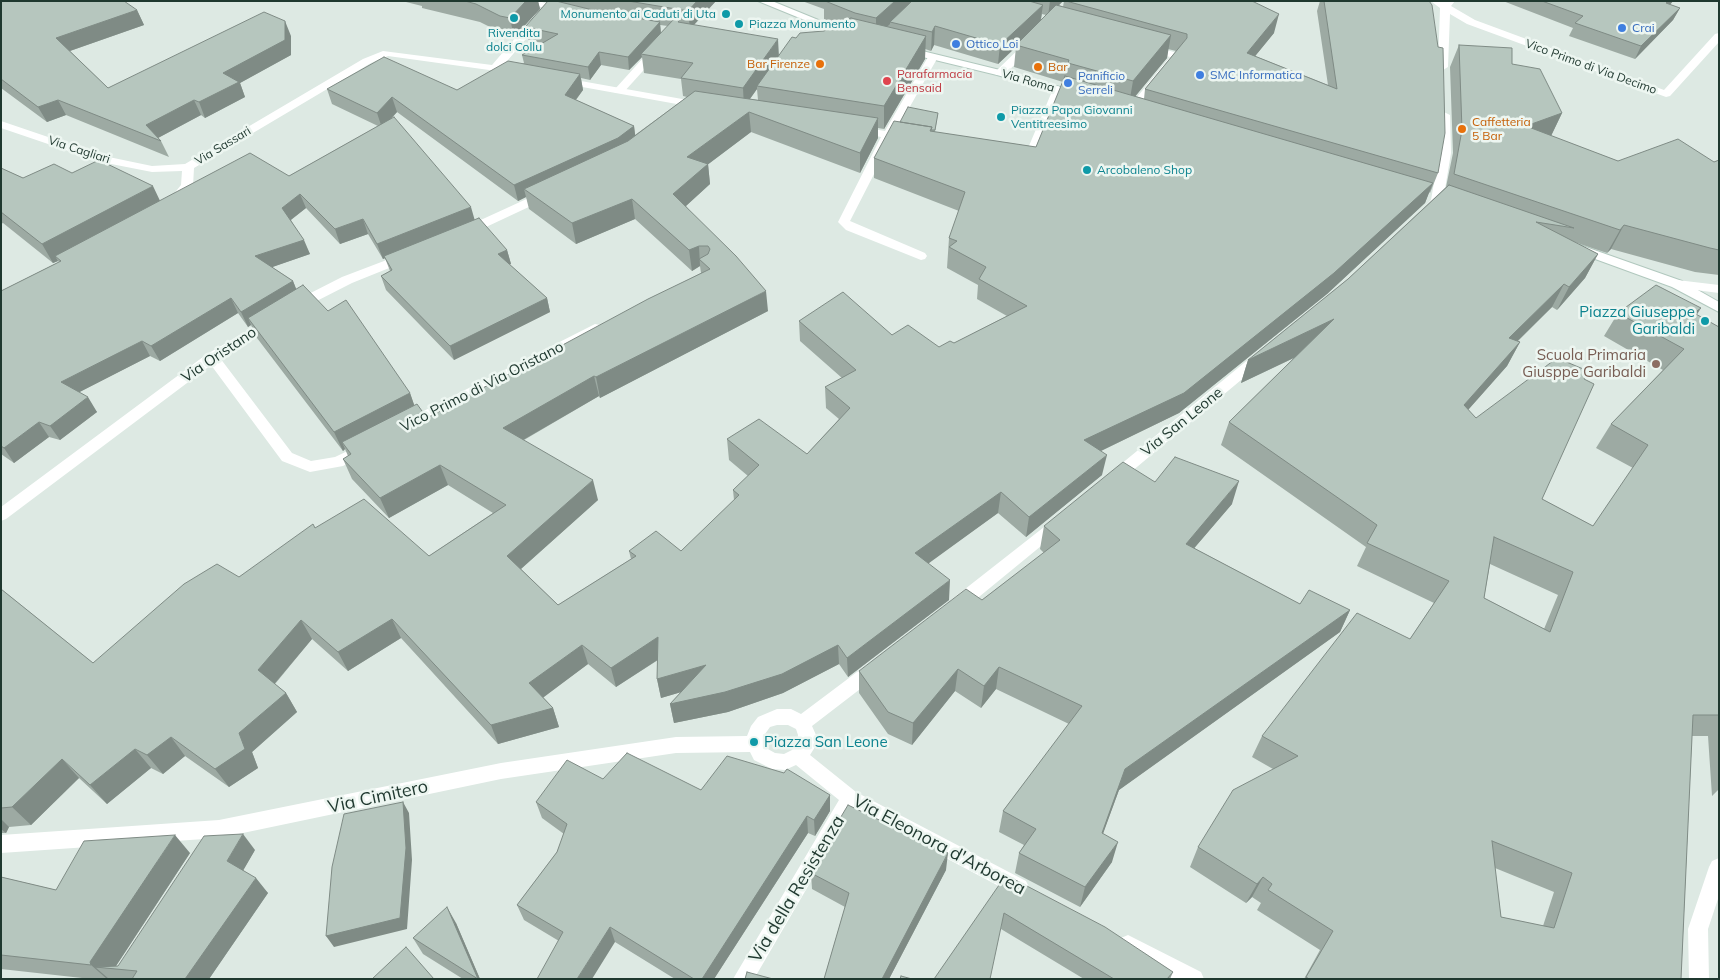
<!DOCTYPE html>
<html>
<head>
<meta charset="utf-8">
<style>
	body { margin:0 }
	#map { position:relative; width:1720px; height:980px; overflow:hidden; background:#dde9e3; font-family:Mulish,sans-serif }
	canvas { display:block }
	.frame { position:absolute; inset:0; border:2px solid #1f382f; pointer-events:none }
</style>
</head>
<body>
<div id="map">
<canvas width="1720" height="980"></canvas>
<div class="frame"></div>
</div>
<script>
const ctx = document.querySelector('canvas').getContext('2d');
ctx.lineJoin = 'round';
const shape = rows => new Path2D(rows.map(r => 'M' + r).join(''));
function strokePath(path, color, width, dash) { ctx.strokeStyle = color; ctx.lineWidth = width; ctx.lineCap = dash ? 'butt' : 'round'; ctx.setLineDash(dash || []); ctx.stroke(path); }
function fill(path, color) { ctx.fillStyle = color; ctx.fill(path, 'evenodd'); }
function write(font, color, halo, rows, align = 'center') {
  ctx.font = font + ' Mulish,sans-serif'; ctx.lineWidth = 5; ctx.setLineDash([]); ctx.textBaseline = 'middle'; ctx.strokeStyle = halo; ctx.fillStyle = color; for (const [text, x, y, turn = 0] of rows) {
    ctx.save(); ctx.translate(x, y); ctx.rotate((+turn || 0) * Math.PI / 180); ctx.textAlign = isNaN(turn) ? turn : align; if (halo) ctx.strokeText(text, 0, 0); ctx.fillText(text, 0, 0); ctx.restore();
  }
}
const secondary = shape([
	[758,1,772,1,855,35,854,37,846,37,758,1],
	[906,47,1004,71,1081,93,1082,95,1077,98,997,75,902,52,901,50,906,47],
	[1580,245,1682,281,1719,302,1719,312,1672,287,1576,252,1574,249,1580,245]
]);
strokePath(secondary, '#b1c8be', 2);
fill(shape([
	[657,46,662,49,661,51,623,93,615,93,614,91,615,89,653,47,657,46]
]), '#fff');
fill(shape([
	[520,1,538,1,565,8,567,10,562,13,520,1],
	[1455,1,1451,6,1475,20,1664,90,1715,34,1719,33,1719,42,1670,96,1666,97,1467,24,1450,14,1448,67,1443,70,1438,67,1440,8,1432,2,1455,1],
	[539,14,544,17,543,19,502,67,518,70,519,72,518,74,388,56,371,63,194,168,193,186,178,204,174,205,168,201,181,185,182,171,152,172,101,162,1,128,1,121,104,156,152,166,185,164,363,59,383,51,492,65,535,15,539,14],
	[1029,42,1033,43,1034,45,1033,47,1004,75,996,75,995,73,996,71,1025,43,1029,42],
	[1149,45,1181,54,1182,56,1136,112,1128,112,1127,110,1128,108,1170,57,1145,50,1144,48,1145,46,1149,45],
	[933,54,938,57,895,133,910,136,912,138,906,141,892,139,850,221,925,253,927,256,925,259,921,260,846,230,838,222,881,137,856,132,854,130,860,127,885,131,928,57,933,54],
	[564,78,699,102,704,105,699,108,560,83,559,81,560,79,564,78],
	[1058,86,1063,89,1036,157,1030,160,1019,158,1017,156,1019,154,1026,153,1053,89,1058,86],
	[1444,112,1450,115,1451,153,1443,201,1432,213,1428,214,1422,210,1431,200,1439,153,1438,115,1444,112],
	[544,191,548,192,550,195,548,198,469,235,465,236,459,232,461,229,544,191],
	[405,253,411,257,409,260,352,283,301,309,296,310,289,306,291,303,342,277,405,253],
	[1677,280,1719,285,1719,293,1672,287,1671,284,1672,281,1677,280],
	[270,318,277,322,275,325,220,358,292,453,311,461,335,457,360,445,365,446,367,450,365,454,343,466,310,472,282,461,211,365,6,519,1,521,1,507,207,354,270,318],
	[595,324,600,325,602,328,600,331,412,430,402,430,400,426,402,422,595,324],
	[1260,352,1265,354,1267,357,1265,360,1119,482,1114,483,1109,482,1107,478,1109,474,1255,354,1260,352],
	[1058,518,1063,520,1066,524,1063,528,963,610,957,612,951,610,949,605,951,600,1053,520,1058,518],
	[875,661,881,663,883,668,881,673,812,726,816,735,815,747,810,755,856,792,1026,881,1029,887,1026,893,1019,896,1012,893,853,809,754,979,733,979,839,800,796,765,785,770,772,769,754,760,750,752,676,753,501,779,219,838,1,853,1,835,219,820,501,763,676,737,747,736,751,726,758,717,777,709,791,709,801,714,869,663,875,661],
	[777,725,788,725,796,729,798,735,797,744,792,750,784,754,775,753,766,748,764,744,765,734,770,727,777,725],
	[1719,858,1719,896,1708,929,1709,979,1689,979,1688,929,1709,867,1712,861,1719,858],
	[1128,935,1201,972,1204,979,1173,979,1121,952,1118,945,1121,938,1128,935]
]), '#fff');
fill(secondary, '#fff');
fill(shape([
	[1,1,137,10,144,25,70,51,108,88,291,36,291,55,240,83,245,97,205,118,201,115,158,138,161,141,169,157,66,115,47,122,1,88],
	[402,1,538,1,540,9,514,37,504,34,480,22,422,8,422,6],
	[547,1,716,1,694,25,779,55,796,38,824,31,838,25,824,19,824,9,802,1,1063,1,1059,5,1063,7,1064,1,1252,1,1274,33,1255,56,1328,85,1317,11,1320,1,1429,1,1438,173,1430,193,1429,192,1425,203,1327,294,1179,413,1101,451,1102,475,1026,537,998,513,928,563,949,600,848,677,839,664,783,693,728,712,674,723,670,704,681,692,661,698,657,679,658,660,616,687,588,664,543,697,553,708,559,727,498,744,401,638,348,671,312,639,275,684,286,693,297,712,252,752,258,768,229,787,185,756,163,774,151,768,107,804,79,778,31,825,9,827,6,833,1,833,1,589,93,663,239,577,315,528,429,556,493,513,448,485,389,518,352,479,343,459,348,456,345,449,343,451,257,338,251,325,248,327,238,313,160,361,150,356,79,392,97,412,60,440,49,437,14,463,1,454,1,291,59,262,58,261,53,263,3,223,1,224,1,168,23,178,72,173,160,201,289,176,378,126,332,104,327,89,457,90,524,63,522,55,543,43,528,40,525,27,548,1],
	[1042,14,1046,15,1041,20],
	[660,25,668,26,661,33],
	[934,45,998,64,1016,47,1014,67,1063,82,1036,147,935,132,938,113,900,122,874,158,874,178,959,211,949,238,947,268,978,285,977,299,1007,316,954,343,939,347,892,335,799,321,800,341,842,378,825,387,826,408,839,419,807,454,727,439,729,460,748,476,733,490,734,500,681,551,629,551,631,559,558,605,521,569,598,500,524,440,599,396,600,398,768,311,686,206,710,184,708,164,751,132,860,173,878,138,878,128,884,129,925,59,925,49,931,51],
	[1168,49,1176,51,1145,89,1144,99,1135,96,1167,58],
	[642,57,644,73,681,79,683,96,687,97,635,135,634,126,576,100,583,90,581,78,590,80,601,65,629,70],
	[757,89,758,100,750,99],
	[397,112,518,201,526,197,529,209,576,244,635,219,692,271,700,266,701,273,427,418,414,405,410,393,328,311,296,289,293,281,272,267,310,254,291,220,306,208,340,244,368,234,383,259,385,258,390,271,381,276,386,290,454,360,550,312,547,298,509,264,511,264,507,250,474,220,391,119],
	[1503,1,1673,1,1670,5,1680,8,1673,20,1635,59,1569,36,1573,28],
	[1459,45,1512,64,1562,113,1551,136,1618,161,1714,162,1719,160,1719,275,1695,272,1611,249,1607,253,1574,242,1598,254,1585,278,1557,310,1552,307,1518,341,1520,342,1507,366,1468,410,1476,418,1584,379,1542,499,1593,526,1633,468,1596,448,1611,424,1663,370,1604,336,1618,313,1696,315,1719,327,1719,789,1712,796,1708,736,1692,736,1681,979,1304,979,1320,950,1257,910,1261,903,1252,897,1246,903,1190,867,1198,847,1273,769,1252,757,1262,736,1410,639,1434,603,1357,566,1366,547,1221,445,1229,422,1294,358,1241,383,1248,360,1348,279,1446,187,1453,153,1450,67],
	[1490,564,1558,595,1544,629,1484,598],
	[1495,868,1554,892,1543,926,1501,917],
	[1155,482,1232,504,1194,548,1300,604,1350,610,1340,632,1119,790,1103,833,1112,862,1080,907,1015,873,1019,853,1024,845,999,832,1003,811,1069,724,996,689,981,708,955,691,912,745,888,734,859,693,859,671,982,600,1044,553,1040,549,1044,526],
	[603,779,701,790,830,795,830,811,815,836,808,833,714,979,675,979,615,942,559,941,524,920,517,905,557,852,564,834,542,818,536,802],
	[255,850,243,870,268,893,209,979,91,979,1,969,1,877,56,890,190,853,116,966,118,966],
	[946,870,889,979,824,979,845,907,812,889,811,873],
	[1006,875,1173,972,1170,979,1084,979,1001,929],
	[456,923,480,979,463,979,423,954,413,938]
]), '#9daaa3');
fill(shape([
	[526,1,538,1,540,9,514,37,510,18],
	[697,1,716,1,690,29,688,11],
	[895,1,915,1,890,22,890,24,876,37,876,18],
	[1050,1,1063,1,1048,16],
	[1668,1,1673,1,1660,16,1666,3],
	[1043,5,1040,24,1016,45,1016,47,998,64,1000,45],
	[1680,8,1673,20,1635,59,1641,46],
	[137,10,144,25,64,53,56,38],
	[1279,14,1274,33,1243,71,1247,53],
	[285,21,291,36,291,55,240,83,245,97,205,118,199,102,223,73],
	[660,22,661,35,641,54,642,57,629,70,628,57],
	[935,26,934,45,931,51,932,32],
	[1171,35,1167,58,1129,104,1133,81],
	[926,36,925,59,884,129,884,106],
	[778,39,779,57,757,86,757,89,744,107,743,88],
	[599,52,601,65,590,80,588,67],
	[580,74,583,90,568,110,565,95],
	[392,97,397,112,382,128,377,113],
	[58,100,66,115,47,122,38,107],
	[194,100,201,115,156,139,146,125],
	[749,112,751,132,690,178,687,157],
	[1562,113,1551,136,1526,126],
	[878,118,878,138,860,173,860,153],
	[634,126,636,142,524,189,526,197,518,201,514,185],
	[708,164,710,184,676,215,673,194],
	[1433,183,1425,203,1327,294,1179,413,1080,461,1084,440],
	[153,186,162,205,55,256,58,261,53,263,42,244],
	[300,194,306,208,288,222,282,208],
	[632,199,635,219,576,244,572,223],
	[471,207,475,221,383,259,377,244],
	[363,219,368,234,340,244,335,229],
	[1624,225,1611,249,1607,253,1620,230],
	[304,240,310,254,261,271,255,256],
	[699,246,700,266,692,271,689,250],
	[507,250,511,264,501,268,498,254],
	[1598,254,1585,278,1557,310,1569,287],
	[293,281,299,296,248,318,251,325,248,327,241,312],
	[1564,284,1552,307,1497,361,1509,338],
	[766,291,768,311,600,398,596,377],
	[231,298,238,313,160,361,151,346],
	[547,298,550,312,454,360,450,346],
	[1701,308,1686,332,1694,313],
	[1334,319,1325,343,1241,383,1248,360],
	[142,341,150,356,70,397,61,382],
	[1520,342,1507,366,1452,428,1464,405],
	[594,376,599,396,509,448,503,428],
	[410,393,417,413,342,442,345,449,343,451,334,432],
	[88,397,97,412,60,440,50,426],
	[39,422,49,437,14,463,4,448],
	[1107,455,1102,475,1026,537,1029,517],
	[440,465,448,485,389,518,380,498],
	[593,480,598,500,513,576,507,556],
	[1239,481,1232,504,1179,566,1186,544],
	[1001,492,998,513,914,574,915,553],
	[950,580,949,600,848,677,847,658],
	[1350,610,1340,632,1119,790,1096,853,1102,833,1125,769],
	[392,619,401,638,348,671,338,652],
	[301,620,312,639,270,689,258,670],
	[658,637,662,657,616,687,611,668],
	[582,645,588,664,536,703,529,683],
	[838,645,839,664,783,693,728,712,674,723,670,704],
	[706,665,709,684,661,698,657,679],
	[999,667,996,689,981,708,984,686],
	[958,669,955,691,912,745,913,723],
	[286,693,297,712,252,752,258,768,229,787,215,769,239,733],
	[553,708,559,727,498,744,491,725],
	[171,737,185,756,163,774,147,755],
	[135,749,151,768,107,804,90,785],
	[62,759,79,778,31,825,12,807],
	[830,795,830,811,815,836,814,820],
	[403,802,409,813,412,860,407,929,334,947,326,936],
	[807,816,808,833,714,979,702,979],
	[1,819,9,827,6,833,1,829],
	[243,834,255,850,240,876,227,861],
	[175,835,190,853,114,969,95,967,109,979,107,979,91,965,90,962],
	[1118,842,1112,862,1080,907,1085,887],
	[948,853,946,870,889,979,882,979],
	[1263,877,1252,897,1246,903,1257,884],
	[256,878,268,893,209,979,185,979],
	[447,907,456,923,480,979,478,979],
	[610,927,615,942,592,979,577,979]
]), '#7f8b85');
const building = shape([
	[1,1,124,1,137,10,56,38,108,88,264,12,285,21,285,40,223,73,239,82,199,102,194,100,146,125,161,141,58,100,38,107,1,79,1,1],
	[465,1,526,1,510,18,500,16,476,4,465,1],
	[548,1,556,1,601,12,660,22,628,57,599,52,588,67,522,55,558,34,525,27,548,1],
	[628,1,697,1,688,11,628,1],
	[825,1,895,1,876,18,855,13,825,1],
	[912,1,1029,1,1043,5,1000,45,935,26,932,32,890,22,912,1],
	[1066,1,1252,1,1279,14,1247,53,1337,89,1324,1,1429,1,1432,5,1438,47,1443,48,1445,133,1438,173,1145,89,1187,38,1187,34,1066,1],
	[1542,1,1668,1,1666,3,1680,8,1641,46,1575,23,1583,16,1542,1],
	[1056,5,1171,35,1133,81,1068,63,1069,60,1016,45,1056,5],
	[851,18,926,36,884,106,757,86,792,37,796,38,800,33,824,31,851,18],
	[674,19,680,20,678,22,778,39,743,88,681,78,693,63,641,54,674,19],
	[1459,45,1512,48,1512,64,1540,69,1562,113,1526,126,1618,161,1678,139,1714,162,1719,160,1719,250,1710,248,1624,225,1620,230,1454,174,1462,130,1459,45],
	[384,57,457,90,508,61,580,74,565,95,634,126,618,138,514,185,392,97,377,113,327,89,384,57],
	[1065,76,1433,183,1334,273,1184,393,1084,440,1107,455,1029,517,1001,492,915,553,950,580,847,658,838,645,782,674,725,692,670,704,706,665,657,679,658,637,611,668,582,645,529,683,553,708,491,725,392,619,338,652,301,620,258,670,286,693,239,733,245,749,215,769,171,737,147,755,135,749,90,785,62,759,12,807,1,808,1,589,93,663,184,584,217,564,239,577,313,524,315,528,364,499,429,556,506,505,440,465,380,498,343,459,351,454,342,442,417,404,427,418,648,299,710,269,699,259,708,254,710,249,708,246,699,246,689,250,632,199,572,223,524,189,628,141,695,91,878,118,860,153,749,112,687,157,708,164,673,194,736,256,766,291,596,377,594,376,503,428,593,480,507,556,558,605,636,556,629,551,656,531,681,551,739,495,733,490,759,465,727,439,759,419,807,454,850,408,825,387,856,370,799,321,843,292,892,335,908,325,939,347,950,341,954,343,1027,306,979,279,986,267,949,247,957,241,949,238,965,192,874,158,894,121,932,127,930,131,1036,147,1065,76],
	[908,107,938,113,935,130,931,130,932,127,900,122,908,107],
	[394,117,471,207,377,244,363,219,335,229,300,194,282,208,304,240,255,256,293,281,241,312,231,298,151,346,142,341,61,382,88,397,50,426,39,422,4,448,1,446,1,291,61,261,55,256,250,153,289,176,394,117],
	[99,160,153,186,42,244,1,212,1,168,23,178,54,164,72,173,99,160],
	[1449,185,1574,228,1536,222,1598,254,1569,287,1564,284,1509,338,1520,342,1464,405,1476,418,1557,358,1588,371,1584,379,1594,384,1542,499,1593,526,1648,445,1611,424,1684,349,1618,313,1656,285,1701,308,1694,313,1719,327,1719,715,1693,715,1681,979,1309,979,1306,977,1333,931,1268,890,1272,884,1263,877,1257,884,1198,847,1233,790,1298,756,1262,736,1357,613,1410,639,1449,581,1367,543,1377,525,1229,422,1334,319,1248,360,1348,279,1449,185],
	[1494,537,1573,572,1550,632,1484,598,1494,537],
	[1492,841,1572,873,1554,928,1501,917,1492,841],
	[479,218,507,250,498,254,547,298,450,346,381,276,392,270,384,256,479,218],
	[303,285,328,311,346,300,410,393,334,432,248,318,303,285],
	[1175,457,1239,481,1186,544,1300,604,1309,590,1350,610,1125,769,1102,833,1118,842,1085,887,1019,853,1036,829,1003,811,1082,706,999,667,984,686,958,669,913,723,888,712,859,671,966,589,982,600,1060,540,1044,526,1123,462,1155,482,1175,457],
	[627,753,701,790,727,756,784,773,787,769,830,795,814,820,807,816,702,979,694,979,610,927,577,979,537,979,563,932,517,905,557,852,567,824,536,802,567,760,603,779,627,753],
	[403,802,406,848,400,918,326,936,332,867,344,814,403,802],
	[848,805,948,853,882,979,824,979,849,893,811,873,823,847,848,805],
	[243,834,227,861,256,878,185,979,132,979,137,971,95,967,118,966,204,836,243,834],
	[175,835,90,962,91,965,1,955,1,877,56,890,84,841,175,835],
	[1006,875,1105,927,1173,972,1167,979,1114,979,1004,913,990,979,934,979,1006,875],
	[447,907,478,979,413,938,447,907],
	[406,947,434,979,372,979,406,947],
	[747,972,773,979,745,979,747,972],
	[901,976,912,979,900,979,901,976]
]);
fill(building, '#b6c6be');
strokePath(building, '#7f8b85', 1);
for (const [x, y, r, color] of [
	[726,14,5,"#0f9aa8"],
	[514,18,5,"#0f9aa8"],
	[739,24,5,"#0f9aa8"],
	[1622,28,5,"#3f7fe0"],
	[956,44,5,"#3f7fe0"],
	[820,64,5,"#e8710a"],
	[1038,67,5,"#e8710a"],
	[1200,75,5,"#3f7fe0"],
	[887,81,5,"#e0444e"],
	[1068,83,5,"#3f7fe0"],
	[1001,117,5,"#0f9aa8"],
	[1462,129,5,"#e8710a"],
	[1087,170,5,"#0f9aa8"],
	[1705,321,5,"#0f9aa8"],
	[1656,364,5,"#8d6e63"],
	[754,742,5,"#0f9aa8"]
]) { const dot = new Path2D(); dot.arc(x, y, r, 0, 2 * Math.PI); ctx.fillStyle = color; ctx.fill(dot); strokePath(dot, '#edf6f1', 2); }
write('12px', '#0d838f', '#edf6f1', [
	["Monumento ai Caduti di Uta",716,14,"right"],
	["Piazza Monumento",749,24],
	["Rivendita",514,33,"center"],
	["dolci Collu",514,47,"center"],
	["Piazza Papa Giovanni",1011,110],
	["Ventitreesimo",1011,124],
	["Arcobaleno Shop",1097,170]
], 'left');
write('12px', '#366cbe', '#edf6f1', [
	["Crai",1632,28],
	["Ottico Loi",966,44],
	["SMC Informatica",1210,75],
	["Panificio",1078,76],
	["Serreli",1078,90]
], 'left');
write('12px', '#c56008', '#edf6f1', [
	["Bar Firenze",810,64,"right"],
	["Bar",1048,67],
	["Caffetteria",1472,122],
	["5 Bar",1472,136]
], 'left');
write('12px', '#1f382f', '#edf6f1', [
	["Vico Primo di Via Decimo",1591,67,20],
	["Via Roma",1028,81,16],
	["Via Sassari",223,146,-31],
	["Via Cagliari",79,150,18]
]);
write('12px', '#be3a42', '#edf6f1', [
	["Parafarmacia",897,74],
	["Bensaid",897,88]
], 'left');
write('15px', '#0d838f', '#edf6f1', [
	["Piazza Giuseppe",1695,312],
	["Garibaldi",1695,329],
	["Piazza San Leone",764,742,"left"]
], 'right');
write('15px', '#1f382f', '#edf6f1', [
	["Via Oristano",219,355,-34],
	["Vico Primo di Via Oristano",482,387,-27],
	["Via San Leone",1182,422,-39]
]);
write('15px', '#785e54', '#edf6f1', [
	["Scuola Primaria",1646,355],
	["Giusppe Garibaldi",1646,372]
], 'right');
write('18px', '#1f382f', '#edf6f1', [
	["Via Cimitero",378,797,-12],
	["Via Eleonora d'Arborea",939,845,28],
	["Via della Resistenza",797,889,-59]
]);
</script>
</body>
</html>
